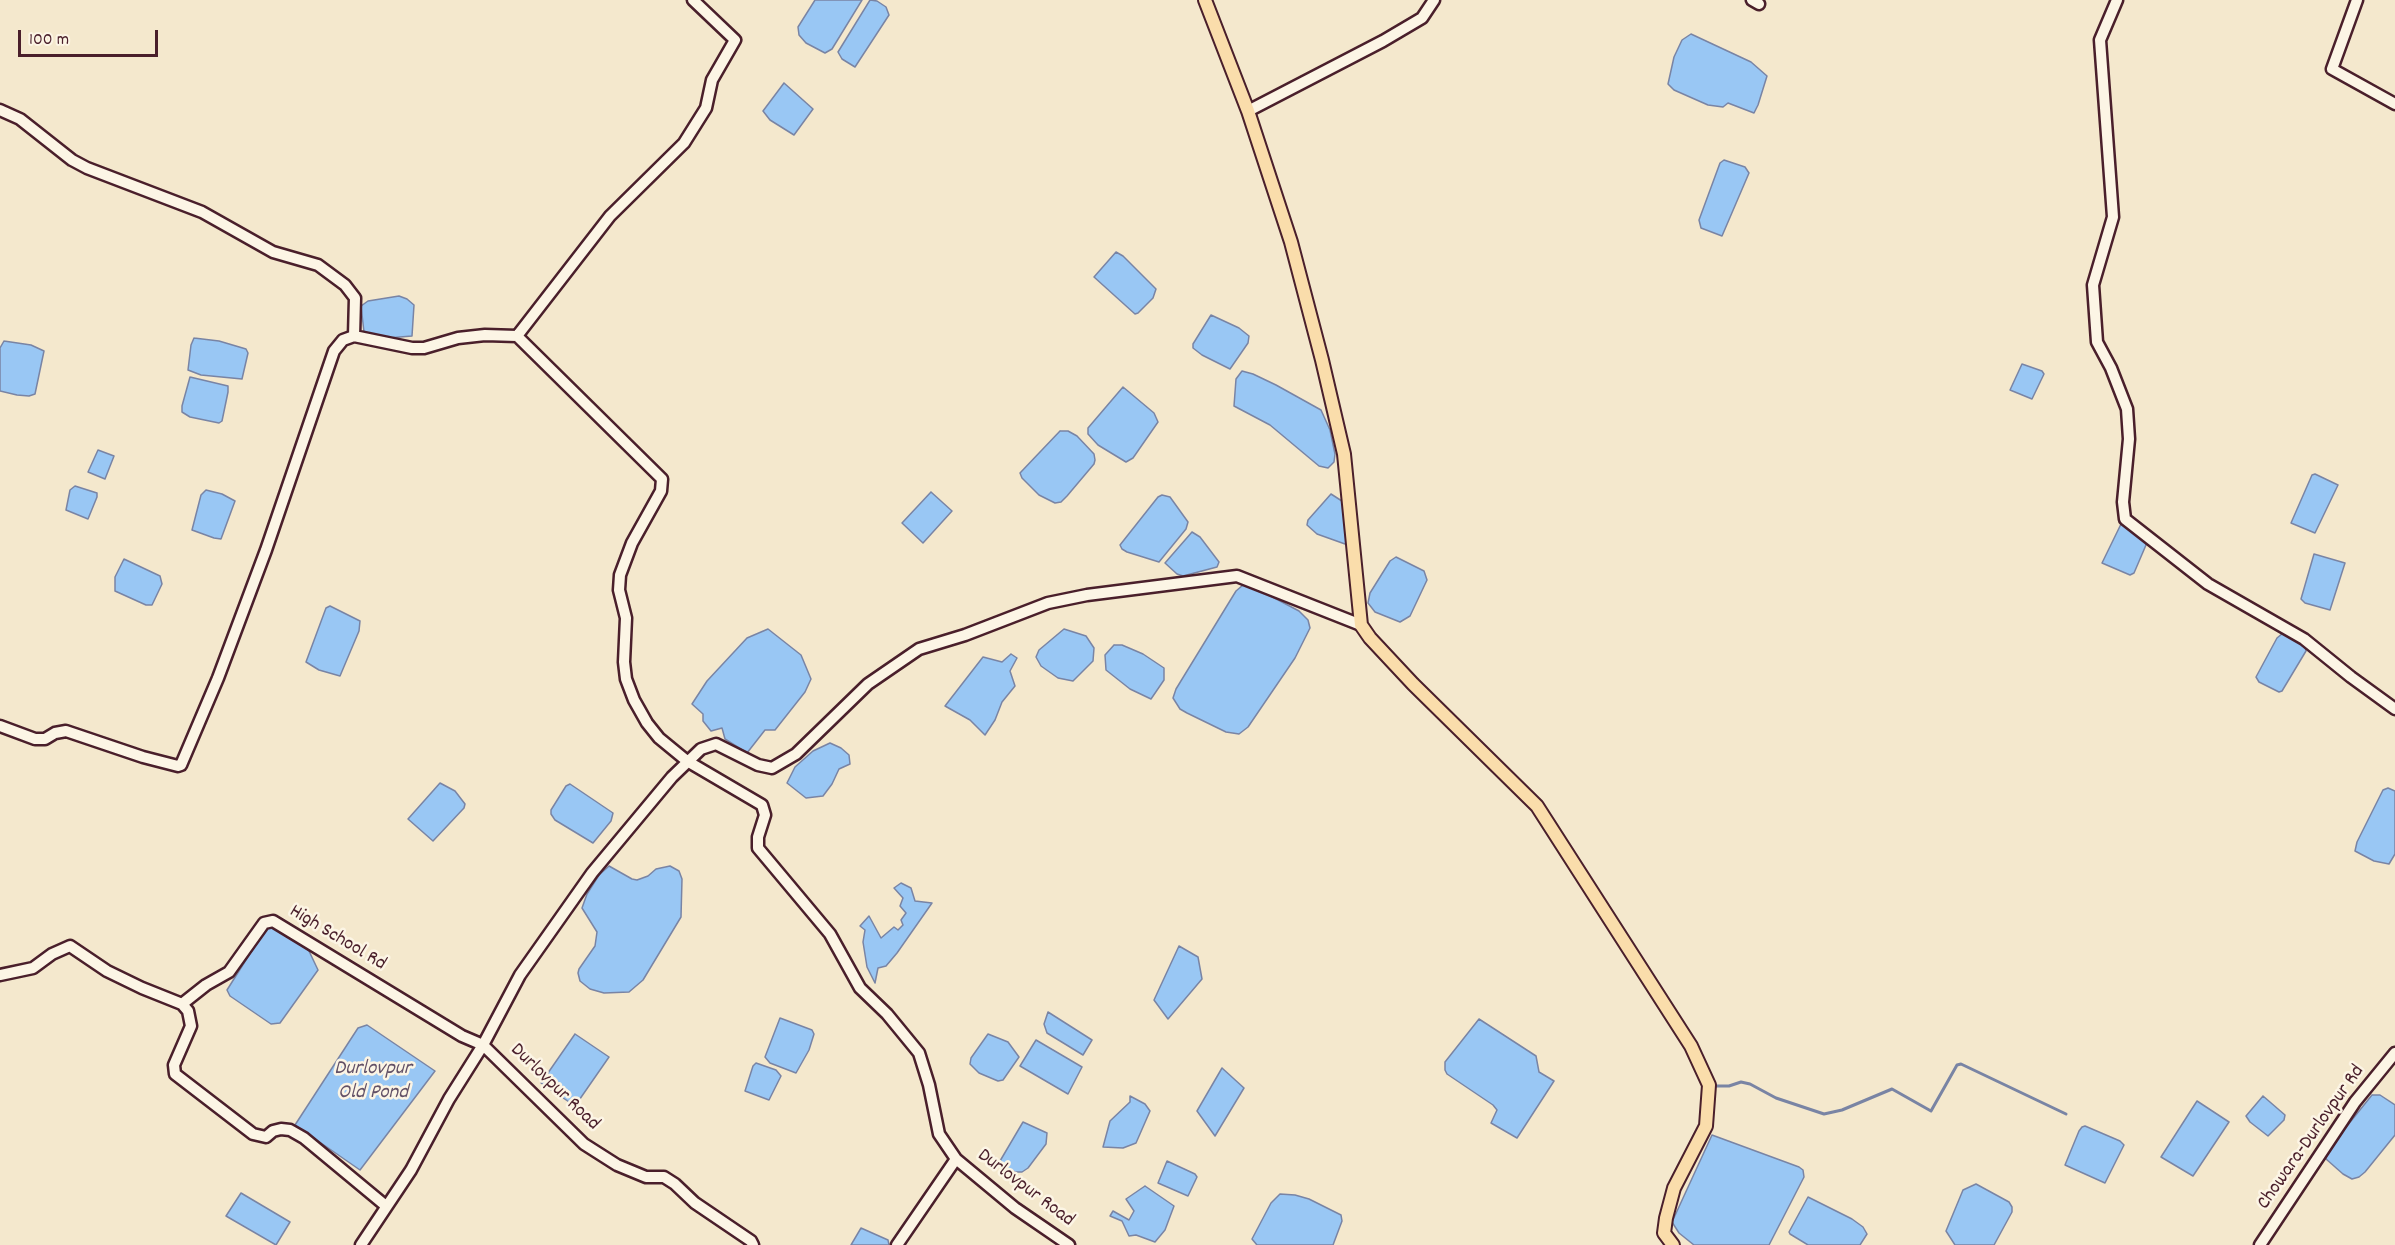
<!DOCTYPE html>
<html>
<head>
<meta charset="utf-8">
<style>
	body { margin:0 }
	#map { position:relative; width:2395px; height:1245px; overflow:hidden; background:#f4e8cd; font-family:Dekko,sans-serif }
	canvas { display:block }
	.scale { position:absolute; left:18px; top:30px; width:140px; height:27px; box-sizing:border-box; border:3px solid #4a1f2b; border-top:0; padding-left:8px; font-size:18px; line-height:21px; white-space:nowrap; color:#4a1f2b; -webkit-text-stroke:4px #fcf5e5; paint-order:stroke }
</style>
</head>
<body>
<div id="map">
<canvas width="2395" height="1245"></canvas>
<div class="scale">100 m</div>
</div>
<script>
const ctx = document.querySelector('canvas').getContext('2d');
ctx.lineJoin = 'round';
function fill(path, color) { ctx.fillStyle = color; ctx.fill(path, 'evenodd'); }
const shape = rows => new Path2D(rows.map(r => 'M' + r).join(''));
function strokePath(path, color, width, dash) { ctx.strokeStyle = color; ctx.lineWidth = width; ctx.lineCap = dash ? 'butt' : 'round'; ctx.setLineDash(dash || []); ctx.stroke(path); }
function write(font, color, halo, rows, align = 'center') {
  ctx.font = font + ' Dekko,sans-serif'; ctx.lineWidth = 5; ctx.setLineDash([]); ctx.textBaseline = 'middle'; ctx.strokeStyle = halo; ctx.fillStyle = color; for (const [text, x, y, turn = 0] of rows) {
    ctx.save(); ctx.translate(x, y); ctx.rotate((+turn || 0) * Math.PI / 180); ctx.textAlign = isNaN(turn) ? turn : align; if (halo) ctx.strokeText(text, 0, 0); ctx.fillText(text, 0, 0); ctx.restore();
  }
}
const water = shape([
	[815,0,862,0,832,49,825,53,806,43,799,35,798,27,815,0],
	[870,0,877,1,886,7,889,15,855,67,842,59,838,52,870,0],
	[1691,34,1751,62,1767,76,1758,105,1754,113,1728,103,1723,107,1708,105,1674,90,1668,84,1674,57,1682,40,1691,34],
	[784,83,813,109,794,135,770,120,763,111,784,83],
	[1724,160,1745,167,1749,173,1722,236,1701,228,1699,220,1720,163,1724,160],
	[1116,252,1123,256,1156,289,1153,298,1138,313,1135,314,1094,277,1116,252],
	[399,296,407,299,414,305,412,336,388,338,369,336,364,332,361,306,368,301,399,296],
	[1211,315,1239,328,1249,336,1248,343,1230,369,1202,355,1193,348,1193,344,1211,315],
	[194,338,219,341,246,349,248,353,242,379,201,375,188,370,191,345,194,338],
	[4,341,31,345,44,351,35,394,29,396,17,395,0,391,0,348,4,341],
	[2022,364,2042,371,2044,374,2032,399,2010,390,2022,364],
	[1242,371,1253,374,1276,385,1321,410,1330,430,1335,454,1334,462,1328,468,1319,466,1270,425,1234,406,1236,379,1242,371],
	[190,377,228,386,228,392,222,421,219,423,190,417,182,412,182,406,190,377],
	[1123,387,1154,413,1158,422,1133,458,1126,462,1098,445,1088,434,1088,428,1123,387],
	[1060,431,1068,431,1077,436,1094,454,1095,460,1094,464,1067,496,1061,502,1055,503,1039,495,1022,478,1020,473,1060,431],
	[98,450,114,456,105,479,88,472,98,450],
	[2315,474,2338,485,2315,533,2291,523,2312,475,2315,474],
	[75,486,97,493,97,497,88,519,66,510,70,490,75,486],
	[206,490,222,494,235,501,221,539,214,538,192,530,201,495,206,490],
	[931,492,952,511,923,543,902,523,931,492],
	[1331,494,1345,503,1349,543,1345,544,1317,534,1307,525,1308,520,1331,494],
	[1162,495,1170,497,1188,522,1186,529,1159,562,1127,552,1122,549,1120,545,1158,497,1162,495],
	[2122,522,2146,539,2146,545,2134,573,2130,575,2102,563,2122,522],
	[1192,532,1200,537,1219,562,1217,567,1183,576,1177,574,1165,563,1192,532],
	[2314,554,2345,563,2330,610,2305,603,2301,599,2314,554],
	[1396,557,1424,571,1427,580,1410,616,1400,622,1375,612,1368,603,1370,593,1390,561,1396,557],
	[124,559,160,576,162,584,152,605,146,605,115,591,115,577,124,559],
	[1243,585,1263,592,1299,611,1308,620,1310,628,1295,658,1248,727,1239,734,1226,732,1187,713,1180,709,1173,698,1176,689,1236,591,1243,585],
	[330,606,360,621,359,631,340,676,319,670,306,662,326,608,330,606],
	[768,629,801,655,811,679,805,692,775,730,765,730,747,753,725,739,722,728,711,731,703,721,703,714,692,704,707,681,747,638,768,629],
	[1064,629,1086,636,1094,648,1093,661,1073,681,1058,678,1041,666,1036,657,1039,650,1064,629],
	[2283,633,2305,646,2306,651,2282,691,2279,692,2259,682,2256,677,2277,638,2283,633],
	[1114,645,1122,645,1143,654,1164,668,1164,680,1151,699,1130,689,1106,670,1105,655,1114,645],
	[1011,654,1017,658,1010,671,1015,686,1002,702,995,720,985,735,970,720,945,706,983,657,1002,662,1011,654],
	[830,743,841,748,849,755,850,764,839,769,832,784,823,796,806,798,787,783,795,767,813,751,830,743],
	[440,783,455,791,465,804,464,808,433,841,408,819,440,783],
	[570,784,613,813,611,821,593,843,555,820,551,814,551,810,566,786,570,784],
	[2388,788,2395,791,2395,854,2389,864,2374,861,2355,851,2357,842,2383,790,2388,788],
	[609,866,632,879,637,880,648,876,656,869,670,866,679,871,682,879,681,917,643,980,629,992,604,993,590,989,580,981,578,973,579,969,595,946,597,932,582,908,587,894,599,875,609,866],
	[901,883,911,888,915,901,932,903,897,953,886,966,878,968,875,983,867,967,863,942,865,930,860,926,869,916,881,938,894,927,898,930,903,925,901,920,906,913,900,906,903,898,894,888,901,883],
	[268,925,275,927,309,951,318,970,280,1023,271,1024,230,996,227,990,268,925],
	[1179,946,1198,957,1202,979,1168,1019,1154,1000,1179,946],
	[1048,1012,1092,1040,1083,1055,1047,1033,1044,1024,1048,1012],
	[780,1018,812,1030,814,1034,809,1050,796,1073,770,1063,765,1057,780,1018],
	[1479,1019,1536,1056,1539,1072,1554,1081,1517,1138,1491,1123,1497,1110,1493,1105,1447,1074,1445,1070,1445,1062,1479,1019],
	[367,1025,435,1071,360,1170,295,1125,358,1028,367,1025],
	[575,1034,609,1057,575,1106,541,1083,575,1034],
	[988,1034,1008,1042,1019,1057,1003,1080,998,1081,979,1073,970,1064,971,1058,988,1034],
	[1036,1040,1082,1067,1068,1094,1020,1066,1036,1040],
	[756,1063,776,1070,781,1076,769,1100,745,1091,753,1066,756,1063],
	[1222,1068,1244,1088,1215,1136,1197,1111,1222,1068],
	[2372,1095,2380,1095,2395,1105,2395,1135,2365,1172,2359,1177,2352,1179,2343,1174,2326,1159,2326,1152,2372,1095],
	[1130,1096,1145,1104,1150,1111,1136,1143,1123,1148,1103,1147,1110,1121,1130,1102,1130,1096],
	[2263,1096,2285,1115,2284,1120,2268,1136,2250,1122,2246,1116,2263,1096],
	[2197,1101,2229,1122,2193,1176,2161,1157,2197,1101],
	[1023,1122,1047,1133,1046,1144,1028,1168,1022,1172,1015,1172,1006,1168,1000,1161,1023,1122],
	[2085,1126,2120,1141,2124,1145,2105,1183,2065,1165,2079,1131,2082,1127,2085,1126],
	[1712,1135,1799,1167,1803,1170,1804,1177,1769,1245,1694,1245,1679,1233,1672,1222,1712,1135],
	[1167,1161,1195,1174,1197,1177,1188,1196,1158,1183,1167,1161],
	[1976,1184,2009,1202,2012,1207,2012,1212,1994,1245,1955,1245,1946,1231,1963,1190,1976,1184],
	[1145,1186,1174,1206,1165,1230,1155,1242,1136,1235,1129,1236,1122,1221,1110,1216,1113,1211,1129,1220,1134,1211,1126,1199,1145,1186],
	[241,1193,290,1222,276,1245,226,1216,241,1193],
	[1280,1194,1295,1195,1309,1199,1341,1215,1342,1221,1333,1245,1257,1245,1252,1239,1271,1203,1280,1194],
	[1808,1197,1852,1219,1863,1227,1867,1234,1860,1245,1808,1245,1790,1234,1789,1232,1808,1197],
	[861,1228,888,1240,889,1245,851,1245,861,1228]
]);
fill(water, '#99c7f4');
strokePath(water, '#7984a4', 1.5);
strokePath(shape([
	[1716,1086,1729,1086,1741,1082,1750,1084,1776,1098,1824,1114,1842,1110,1892,1089,1931,1111,1957,1065,1961,1064,2066,1114]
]), '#7984a4', 3);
const minor = shape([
	[1752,0,1759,4],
	[2117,0,2100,40,2113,217,2093,285,2097,342,2111,368,2127,409,2129,439,2123,502,2125,519,2208,584,2304,639,2351,677,2395,709],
	[2357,0,2332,69,2395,104],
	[0,110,20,119,72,160,87,168,202,212,273,252,318,265,345,285,355,298,354,336],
	[1248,111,1383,41,1422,18,1434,0],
	[517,336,610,216,684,143,706,108,712,80,735,40,693,0],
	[0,726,35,739,45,739,55,733,66,731,143,757,178,766,181,765,218,678,266,550,334,351,343,340,354,336,412,348,424,348,458,338,485,335,517,336,662,479,661,491,632,543,620,575,619,590,626,618,624,662,626,679,634,700,647,723,659,738,687,761,762,805,765,815,758,837,758,848,830,934,860,988,887,1014,919,1053,929,1085,939,1134,956,1159],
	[0,975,33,968,52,954,70,946,107,971,142,988,182,1004,206,985,229,972,264,923,273,921,462,1036,483,1045,584,1144,617,1165,646,1177,664,1177,675,1184,695,1203,751,1241,753,1245],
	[182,1004,188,1011,191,1026,174,1065,175,1074,253,1134,266,1137,273,1131,281,1129,290,1130,304,1138,386,1206],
	[361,1245,411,1170,449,1099,483,1045,520,975,592,873,672,777,701,749,716,744,758,765,772,768,796,754,868,684,919,649,965,635,1048,603,1087,595,1237,576,1361,625],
	[897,1245,956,1159,1015,1208,1069,1245],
	[2260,1245,2355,1102,2395,1053]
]);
const major = shape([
	[1205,0,1248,111,1291,242,1322,360,1344,454,1361,625,1370,638,1413,684,1537,806,1691,1046,1709,1085,1706,1126,1674,1188,1666,1218,1664,1233,1673,1245]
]);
strokePath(minor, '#4a1f2b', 15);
strokePath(major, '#4a1f2b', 16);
strokePath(minor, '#fcf5e5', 10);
strokePath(major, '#faddab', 12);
write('20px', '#4a1f2b', '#fcf5e5', [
	["High School Rd",337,939,31],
	["Durlovpur Road",554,1088,44],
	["Chowara-Durlovpur Rd",2312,1138,-55],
	["Durlovpur Road",1025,1189,37]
]);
write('italic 21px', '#625167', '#fcf5e5', [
	["Durlovpur",373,1070],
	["Old Pond",373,1094]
]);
</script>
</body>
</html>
